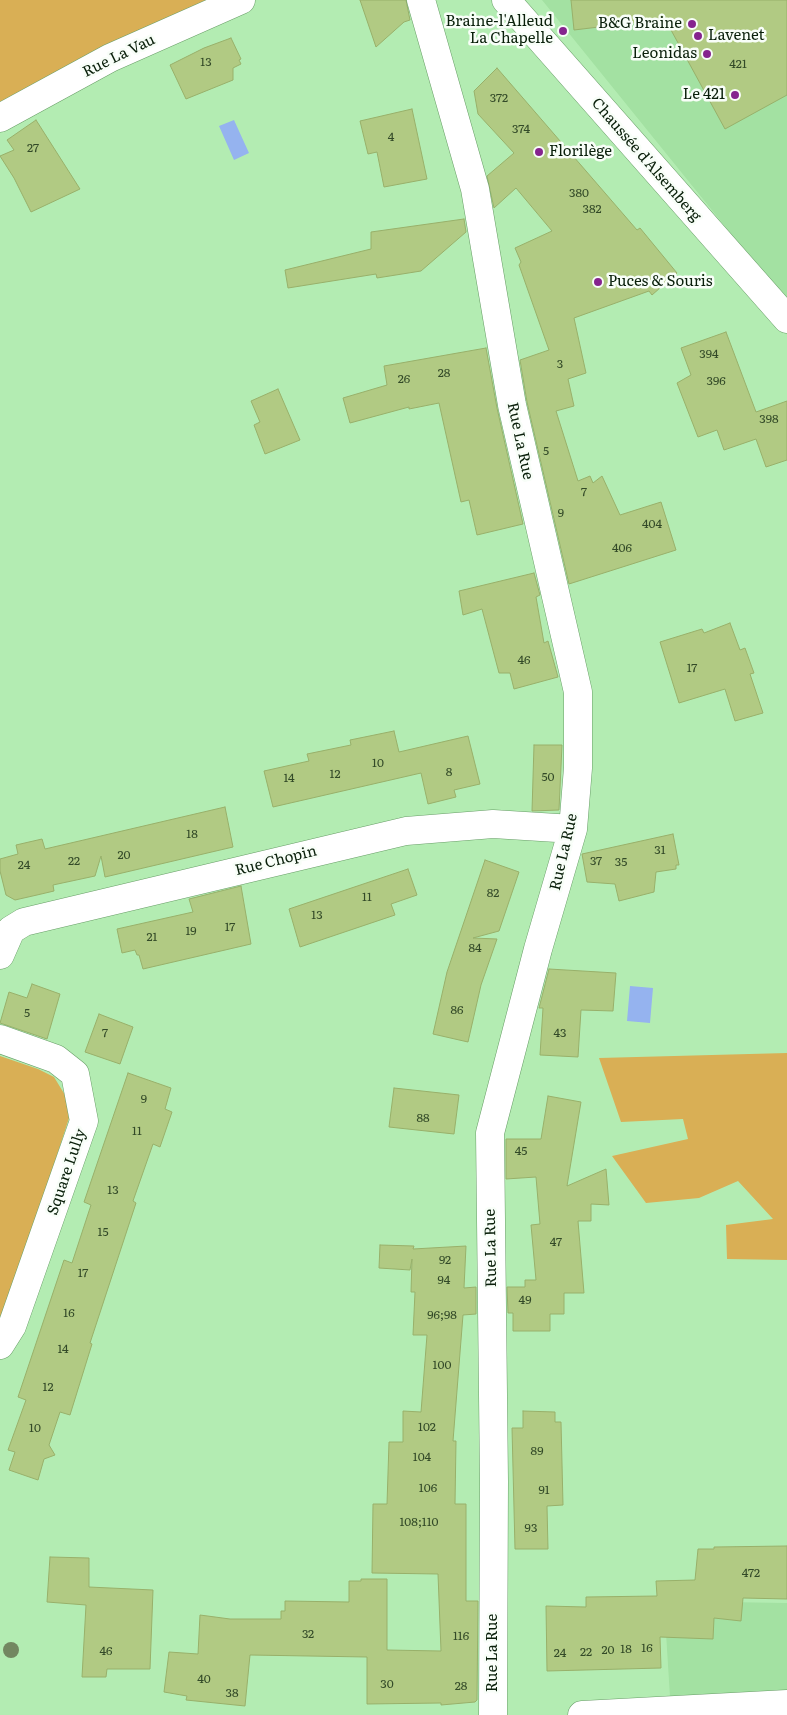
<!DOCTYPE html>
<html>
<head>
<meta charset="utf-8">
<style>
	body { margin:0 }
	canvas { display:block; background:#b3ecb2 }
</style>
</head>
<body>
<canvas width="787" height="1715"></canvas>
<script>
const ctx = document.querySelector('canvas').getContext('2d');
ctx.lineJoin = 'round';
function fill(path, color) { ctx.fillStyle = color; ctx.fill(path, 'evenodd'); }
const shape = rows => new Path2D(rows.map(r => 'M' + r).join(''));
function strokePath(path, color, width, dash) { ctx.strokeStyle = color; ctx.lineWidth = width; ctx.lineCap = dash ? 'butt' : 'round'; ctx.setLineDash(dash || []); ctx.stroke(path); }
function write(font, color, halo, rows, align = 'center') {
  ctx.font = font + ' Literata,serif'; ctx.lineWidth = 5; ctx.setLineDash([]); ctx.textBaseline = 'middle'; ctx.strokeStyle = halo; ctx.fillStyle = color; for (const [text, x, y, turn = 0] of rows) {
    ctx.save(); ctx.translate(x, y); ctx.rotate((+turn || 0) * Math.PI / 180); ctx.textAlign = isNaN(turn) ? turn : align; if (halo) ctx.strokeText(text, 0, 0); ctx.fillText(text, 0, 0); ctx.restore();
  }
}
fill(shape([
	[542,0,787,0,787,303],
	[664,1601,787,1603,787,1693,670,1697]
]), '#a3e1a2');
fill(shape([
	[0,0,217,0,0,118],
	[787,1053,787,1260,727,1259,726,1225,773,1219,738,1181,699,1198,646,1203,612,1156,688,1139,683,1119,621,1122,599,1058],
	[0,1056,38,1069,54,1077,65,1095,69,1118,12,1295,0,1317]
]), '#d9af55');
fill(shape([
	[234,120,249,153,234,160,219,126],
	[630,986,653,988,650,1023,627,1021]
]), '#95b3ef');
const building = shape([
	[360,0,406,0,410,20,404,22,376,47,360,0],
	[571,0,787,0,787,95,725,129,665,19,574,30,571,0],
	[231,38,241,59,239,60,241,64,233,68,233,80,186,99,170,65,204,48,231,38],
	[497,68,637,230,640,228,677,273,652,295,649,291,574,318,586,373,568,379,574,406,556,411,578,481,590,476,593,483,602,476,620,515,661,502,676,550,569,584,527,402,520,360,549,350,519,265,521,262,515,248,552,231,516,188,494,208,487,176,514,153,478,114,474,91,497,68],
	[412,109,427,179,384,187,377,152,368,154,360,121,412,109],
	[36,120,80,189,31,212,14,178,0,156,14,150,7,140,36,120],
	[464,219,466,232,421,271,377,278,376,274,288,288,285,270,371,249,371,232,464,219],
	[726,332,756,412,787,401,787,460,766,467,756,439,724,450,717,430,698,437,677,383,691,375,681,348,726,332],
	[486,348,497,408,523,524,477,535,469,500,461,502,439,403,409,409,409,407,350,423,343,398,387,385,384,366,486,348],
	[278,389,300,440,265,454,254,425,260,422,251,401,278,389],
	[534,573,540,595,536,597,544,643,548,641,558,677,514,689,510,673,499,673,482,609,463,615,459,591,534,573],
	[730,623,740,650,745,648,754,673,750,674,763,713,735,721,725,689,679,703,660,642,702,629,704,633,730,623],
	[394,731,399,752,468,736,480,784,454,790,456,797,428,804,421,773,273,807,264,771,309,761,307,754,351,745,350,740,394,731],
	[534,745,562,745,559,810,532,811,534,745],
	[225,807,233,847,105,877,101,856,95,876,53,885,54,891,37,895,15,900,6,895,0,871,0,859,18,854,16,845,42,839,45,849,225,807],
	[673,834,679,865,676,865,676,869,656,872,654,892,619,901,615,884,587,882,582,854,673,834],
	[485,860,519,872,499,931,473,938,497,939,481,985,468,1042,433,1034,447,972,485,860],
	[408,869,417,895,391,904,395,915,300,947,289,909,408,869],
	[241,886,251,944,143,969,139,955,137,955,135,950,122,953,117,929,193,912,189,899,241,886],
	[549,969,616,973,613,1011,581,1010,578,1057,540,1055,543,1008,539,1008,549,969],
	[32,984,60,994,47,1039,0,1023,9,992,27,998,32,984],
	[99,1014,133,1027,120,1064,85,1052,99,1014],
	[128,1073,171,1088,165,1109,172,1112,160,1147,153,1144,133,1201,136,1203,90,1343,92,1344,70,1415,60,1412,49,1445,55,1455,44,1459,38,1480,9,1470,15,1452,8,1450,26,1400,18,1397,64,1260,72,1263,91,1205,84,1202,128,1073],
	[394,1088,459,1095,454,1134,389,1127,394,1088],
	[548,1096,581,1102,567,1186,606,1169,609,1205,591,1204,591,1221,578,1221,584,1293,564,1293,564,1314,550,1314,550,1331,513,1331,513,1313,508,1313,507,1287,525,1287,525,1280,536,1280,531,1225,540,1224,536,1177,506,1179,506,1139,541,1139,548,1096],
	[380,1245,414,1246,413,1249,466,1246,464,1288,476,1287,476,1314,463,1315,453,1441,456,1441,455,1504,466,1504,466,1601,478,1601,477,1700,475,1702,441,1705,441,1703,367,1704,367,1657,250,1655,245,1706,186,1700,187,1696,164,1692,169,1652,198,1654,200,1615,230,1619,281,1619,281,1611,285,1611,285,1601,349,1602,349,1581,361,1581,361,1579,387,1579,387,1650,441,1651,438,1574,372,1573,373,1504,387,1504,389,1442,403,1442,403,1411,421,1412,427,1335,413,1335,415,1292,411,1292,412,1259,410,1270,379,1268,380,1245],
	[523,1411,555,1412,555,1422,561,1422,563,1505,547,1506,548,1549,515,1549,512,1428,523,1428,523,1411],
	[787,1546,787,1599,743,1598,741,1621,714,1618,713,1639,660,1637,661,1668,547,1671,546,1606,586,1607,586,1597,657,1596,656,1581,695,1580,698,1549,714,1549,714,1547,787,1546],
	[50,1557,89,1558,89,1587,153,1590,150,1669,107,1669,106,1677,82,1677,86,1605,47,1602,50,1557]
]);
fill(building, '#b1ca83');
strokePath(building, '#98b06a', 1);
const minor = shape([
	[421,0,475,189,512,405,578,692,578,768,573,829,538,949,490,1133,494,1482,493,1715],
	[0,118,110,58,241,0],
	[0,955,11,930,24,922,406,831,493,824,573,829],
	[0,1039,56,1059,75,1074,84,1121,12,1326,0,1345]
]);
const secondary = shape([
	[506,0,787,319],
	[582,1715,787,1704]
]);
strokePath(minor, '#689e67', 29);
strokePath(secondary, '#689e67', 29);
strokePath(minor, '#fff', 28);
strokePath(secondary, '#fff', 28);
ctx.fillStyle = '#738761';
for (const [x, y] of [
	[11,1650]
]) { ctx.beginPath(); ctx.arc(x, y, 8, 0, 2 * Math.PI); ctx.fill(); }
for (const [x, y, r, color] of [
	[692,24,5,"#85248e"],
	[563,31,5,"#85248e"],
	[698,36,5,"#85248e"],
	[707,54,5,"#85248e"],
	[735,95,5,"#85248e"],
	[539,152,5,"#85248e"],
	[598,282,5,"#85248e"]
]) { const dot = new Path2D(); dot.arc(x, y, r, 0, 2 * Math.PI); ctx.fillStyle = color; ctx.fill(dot); strokePath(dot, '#f8fef8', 2); }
write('12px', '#334a28', null, [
	["13",206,62],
	["421",738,64],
	["372",499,98],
	["374",521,129],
	["4",391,137],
	["27",33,148],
	["380",579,193],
	["382",592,209],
	["394",709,354],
	["3",560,364],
	["28",444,373],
	["26",404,379],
	["396",716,381],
	["398",769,419],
	["5",546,451],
	["7",584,492],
	["9",561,513],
	["404",652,524],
	["406",622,548],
	["46",524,660],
	["17",692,668],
	["10",378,763],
	["8",449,772],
	["12",335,774],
	["50",548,777],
	["14",289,778],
	["18",192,834],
	["31",660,850],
	["20",124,855],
	["22",74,861],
	["37",596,861],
	["35",621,862],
	["24",24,865],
	["82",493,893],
	["11",367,897],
	["13",317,915],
	["17",230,927],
	["19",191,931],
	["21",152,937],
	["84",475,948],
	["86",457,1010],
	["5",27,1013],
	["7",105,1033],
	["43",560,1033],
	["9",144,1099],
	["88",423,1118],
	["11",137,1131],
	["45",521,1151],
	["13",113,1190],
	["15",103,1232],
	["47",556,1242],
	["92",445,1260],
	["17",83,1273],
	["94",444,1280],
	["49",525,1300],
	["16",69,1313],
	["96;98",442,1315],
	["14",63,1349],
	["100",442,1365],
	["12",48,1387],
	["102",427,1427],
	["10",35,1428],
	["89",537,1451],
	["104",422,1457],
	["106",428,1488],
	["91",544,1490],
	["108;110",419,1522],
	["93",531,1528],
	["472",751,1573],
	["32",308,1634],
	["116",461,1636],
	["16",647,1648],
	["18",626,1649],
	["20",608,1650],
	["46",106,1651],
	["22",586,1652],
	["24",560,1653],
	["40",204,1679],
	["30",387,1684],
	["28",461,1686],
	["38",232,1693]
]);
write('15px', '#091f0a', '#f8fef8', [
	["Braine-l'Alleud",553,22],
	["La Chapelle",553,39],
	["B&G Braine",682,24],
	["Lavenet",708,36,"left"],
	["Leonidas",697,54],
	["Le 421",725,95],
	["Florilège",549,152,"left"],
	["Puces & Souris",608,282,"left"]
], 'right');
write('15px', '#091f0a', '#f8fef8', [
	["Rue La Vau",119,56,-26],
	["Chaussée d'Alsemberg",646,160,49],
	["Rue La Rue",520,441,78],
	["Rue La Rue",564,852,-77],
	["Rue Chopin",276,861,-14],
	["Square Lully",67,1172,-71],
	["Rue La Rue",491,1248,-91],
	["Rue La Rue",493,1653,-90]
]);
</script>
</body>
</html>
